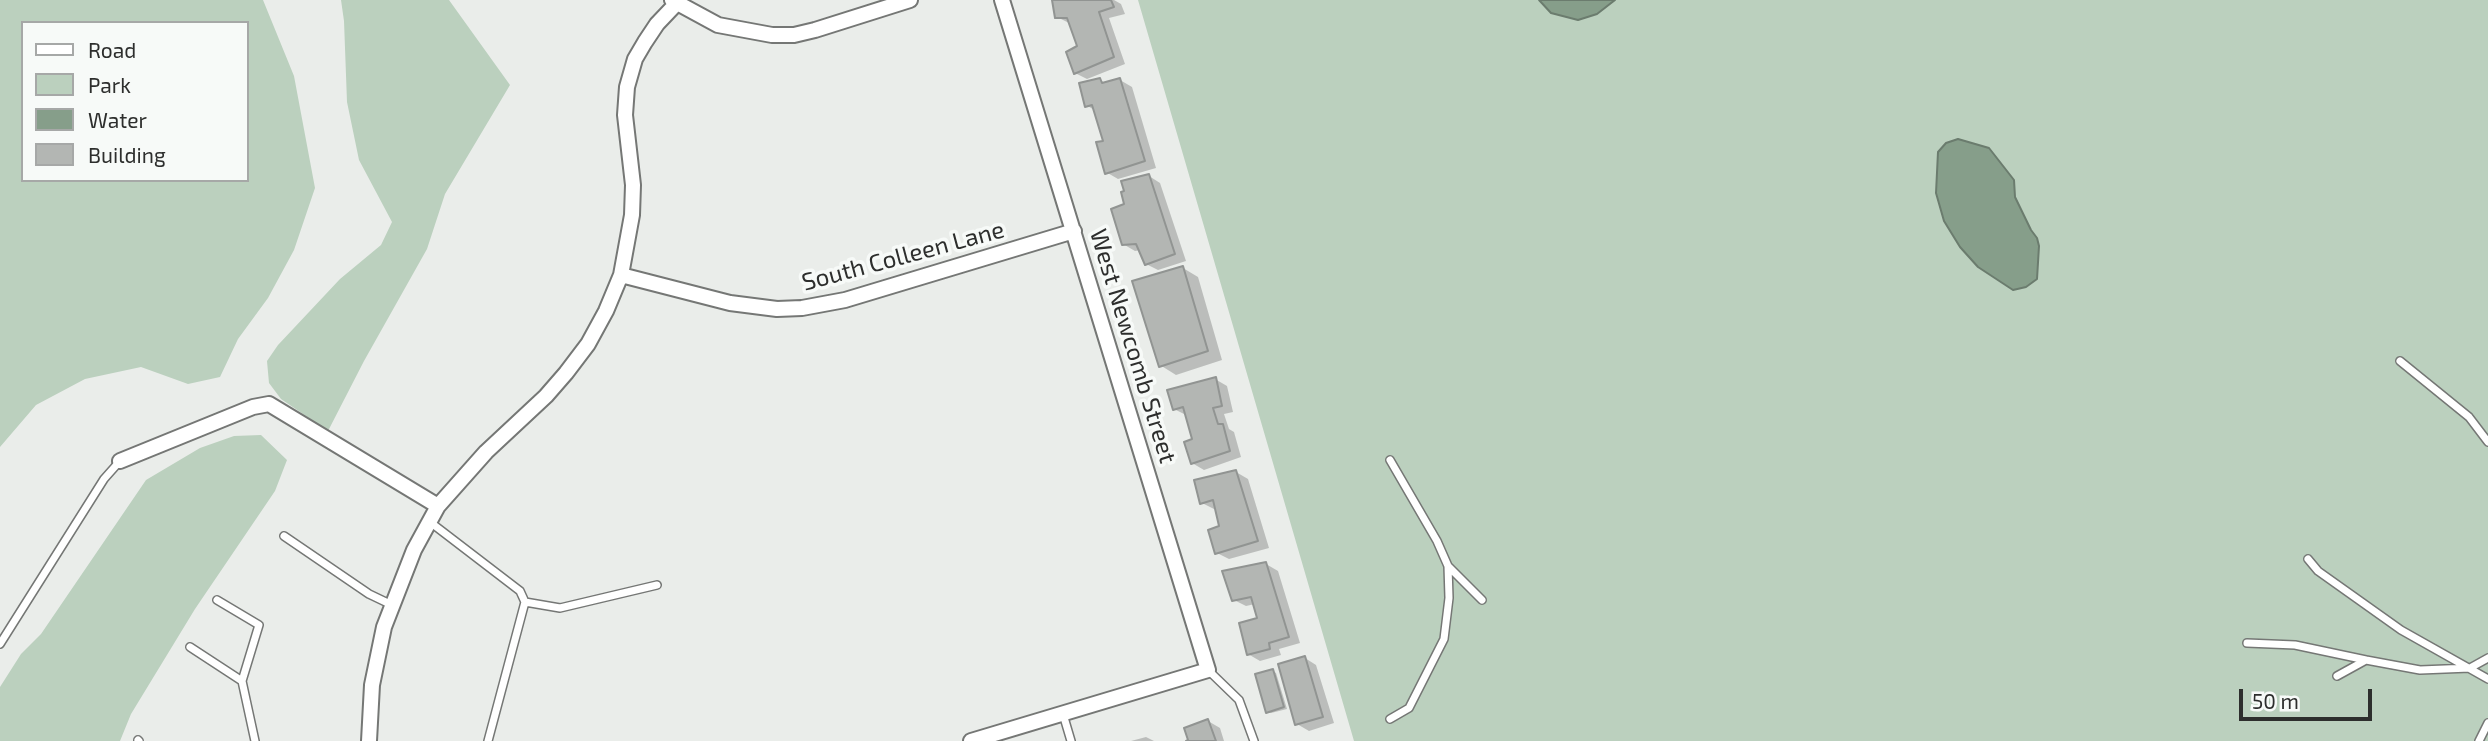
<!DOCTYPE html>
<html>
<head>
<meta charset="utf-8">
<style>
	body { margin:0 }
	#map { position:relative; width:2488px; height:741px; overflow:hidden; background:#eaedea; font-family:"Exo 2",sans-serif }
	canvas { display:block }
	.legend { position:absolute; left:21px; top:21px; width:228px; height:161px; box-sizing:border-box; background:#f7faf8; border:2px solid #a6a8a7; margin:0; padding:9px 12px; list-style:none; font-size:21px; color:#2d2e2d }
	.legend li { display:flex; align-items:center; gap:14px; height:35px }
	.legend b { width:35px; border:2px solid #a6a8a7 }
	.scale { position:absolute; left:2239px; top:689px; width:133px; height:32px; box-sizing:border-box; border:4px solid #2d2e2d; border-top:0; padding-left:9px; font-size:21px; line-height:24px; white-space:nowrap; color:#2d2e2d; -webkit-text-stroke:5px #f7faf8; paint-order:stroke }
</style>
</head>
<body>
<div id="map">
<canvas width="2488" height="741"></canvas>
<ul class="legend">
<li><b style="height:9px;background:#fff"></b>Road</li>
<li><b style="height:19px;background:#bbd0be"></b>Park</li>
<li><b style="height:19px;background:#869e8a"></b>Water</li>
<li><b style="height:19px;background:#b3b6b3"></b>Building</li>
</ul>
<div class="scale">50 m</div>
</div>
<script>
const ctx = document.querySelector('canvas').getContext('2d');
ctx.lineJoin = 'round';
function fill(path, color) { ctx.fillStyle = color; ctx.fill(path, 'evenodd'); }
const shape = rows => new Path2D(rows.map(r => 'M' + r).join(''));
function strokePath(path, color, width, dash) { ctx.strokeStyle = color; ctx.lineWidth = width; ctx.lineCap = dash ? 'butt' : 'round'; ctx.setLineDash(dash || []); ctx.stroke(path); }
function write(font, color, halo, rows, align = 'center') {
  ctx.font = font + ' "Exo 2",sans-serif'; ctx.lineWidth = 7; ctx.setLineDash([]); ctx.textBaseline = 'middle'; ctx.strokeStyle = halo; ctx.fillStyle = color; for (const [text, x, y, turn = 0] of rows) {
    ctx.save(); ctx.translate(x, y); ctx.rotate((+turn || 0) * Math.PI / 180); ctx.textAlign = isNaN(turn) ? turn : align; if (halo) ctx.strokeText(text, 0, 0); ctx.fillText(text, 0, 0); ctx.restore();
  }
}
fill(shape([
	[0,0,263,0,294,76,315,188,294,250,268,298,238,339,220,377,188,384,141,367,85,379,36,405,0,447],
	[23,23,247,23,247,180,23,180],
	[341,0,449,0,510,85,445,194,427,249,364,361,328,431,281,399,269,383,267,361,278,345,340,279,381,245,392,222,359,160,347,102,344,21],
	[1138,0,2488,0,2488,741,1354,741],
	[261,435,287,460,275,491,195,609,131,714,120,741,0,741,0,687,21,654,41,634,146,480,200,448,234,436]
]), '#bbd0be');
const water = shape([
	[1539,0,1615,0,1597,14,1578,20,1551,13,1539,0],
	[1958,139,1989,148,2014,180,2015,197,2031,230,2037,238,2039,246,2037,279,2026,287,2013,290,1978,267,1960,247,1944,221,1936,193,1938,152,1946,143,1958,139]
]);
fill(water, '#869e8a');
strokePath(water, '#6b7c6e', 2);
fill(shape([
	[1054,0,1114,0,1121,4,1125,14,1109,18,1125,64,1087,79,1075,73,1079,46,1071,24,1057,17],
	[1100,80,1106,84,1120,80,1132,87,1156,168,1118,179,1106,172,1105,142,1096,111,1086,105],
	[1149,176,1160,183,1186,261,1158,270,1146,264,1141,250,1135,251,1123,244,1126,206],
	[1183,268,1198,277,1222,360,1176,375,1160,365],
	[1215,379,1227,386,1233,412,1224,414,1229,429,1234,432,1241,457,1204,470,1192,463,1194,440,1186,415,1174,409],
	[1236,472,1248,479,1269,548,1229,559,1217,553,1221,527,1217,509,1214,509,1202,503],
	[1266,564,1278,571,1300,643,1279,649,1281,655,1260,661,1248,654,1259,620,1255,604,1246,606,1234,600],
	[1305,658,1316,665,1334,723,1309,731,1297,724],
	[1273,671,1276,673,1287,709,1271,713,1267,712],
	[1208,721,1220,728,1224,741,1190,741],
	[1146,737,1154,741,1131,741]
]), '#0003');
const building = shape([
	[1052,0,1111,0,1114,7,1099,12,1114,57,1074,74,1066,52,1077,46,1067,18,1055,18,1052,0],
	[1100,78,1102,83,1120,78,1145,161,1105,174,1096,142,1103,141,1092,105,1085,107,1079,83,1100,78],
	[1149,174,1175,254,1145,265,1136,244,1122,245,1111,209,1124,204,1121,192,1124,191,1121,181,1149,174],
	[1183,266,1208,351,1159,367,1132,281,1183,266],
	[1216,377,1222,406,1213,408,1218,424,1223,424,1230,451,1191,464,1184,442,1192,439,1183,407,1173,410,1167,390,1216,377],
	[1236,470,1258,541,1215,554,1208,530,1219,526,1213,500,1200,504,1194,480,1236,470],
	[1266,562,1289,637,1269,643,1270,649,1247,655,1239,623,1257,618,1251,597,1232,601,1222,571,1266,562],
	[1305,656,1323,717,1295,725,1278,664,1305,656],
	[1273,669,1284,707,1266,713,1255,674,1273,669],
	[1208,719,1216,741,1186,741,1188,740,1184,728,1208,719]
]);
fill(building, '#b3b6b3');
strokePath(building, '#919492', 2);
const lane = shape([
	[2400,361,2469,417,2488,442],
	[1390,460,1437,541,1448,566,1449,598,1444,639,1409,708,1390,719],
	[430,522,520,591,525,602,488,741],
	[284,536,369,594,392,605],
	[2308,559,2318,571,2401,630,2488,679],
	[1448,566,1482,600],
	[217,600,259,625,242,681,255,741],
	[525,602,560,608,657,585],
	[2247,643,2295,645,2366,660],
	[0,644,104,479,120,461],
	[190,647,242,681],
	[1208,670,1239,700,1254,741],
	[2337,676,2366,660,2420,670,2470,668,2488,658],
	[1063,714,1071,741],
	[138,740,139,741],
	[2479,741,2488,723]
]);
const street = shape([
	[672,0,718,25,772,35,794,35,815,30,910,0],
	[621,275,730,303,777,309,802,308,845,300,1074,231],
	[120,461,253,407,269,404,438,506],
	[369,741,372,685,384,627,414,550,438,506,486,452,546,396,566,373,588,344,606,311,621,275,632,215,633,185,625,115,627,87,635,59,645,42,657,24,676,4],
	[971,741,1208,670,1002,0]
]);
strokePath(lane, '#757775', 10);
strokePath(street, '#757775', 18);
strokePath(lane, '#fff', 7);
strokePath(street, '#fff', 14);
write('24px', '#2d2e2d', '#f7faf8', [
	["South Colleen Lane",903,256,-15],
	["West Newcomb Street",1133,346,73]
]);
</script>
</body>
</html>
